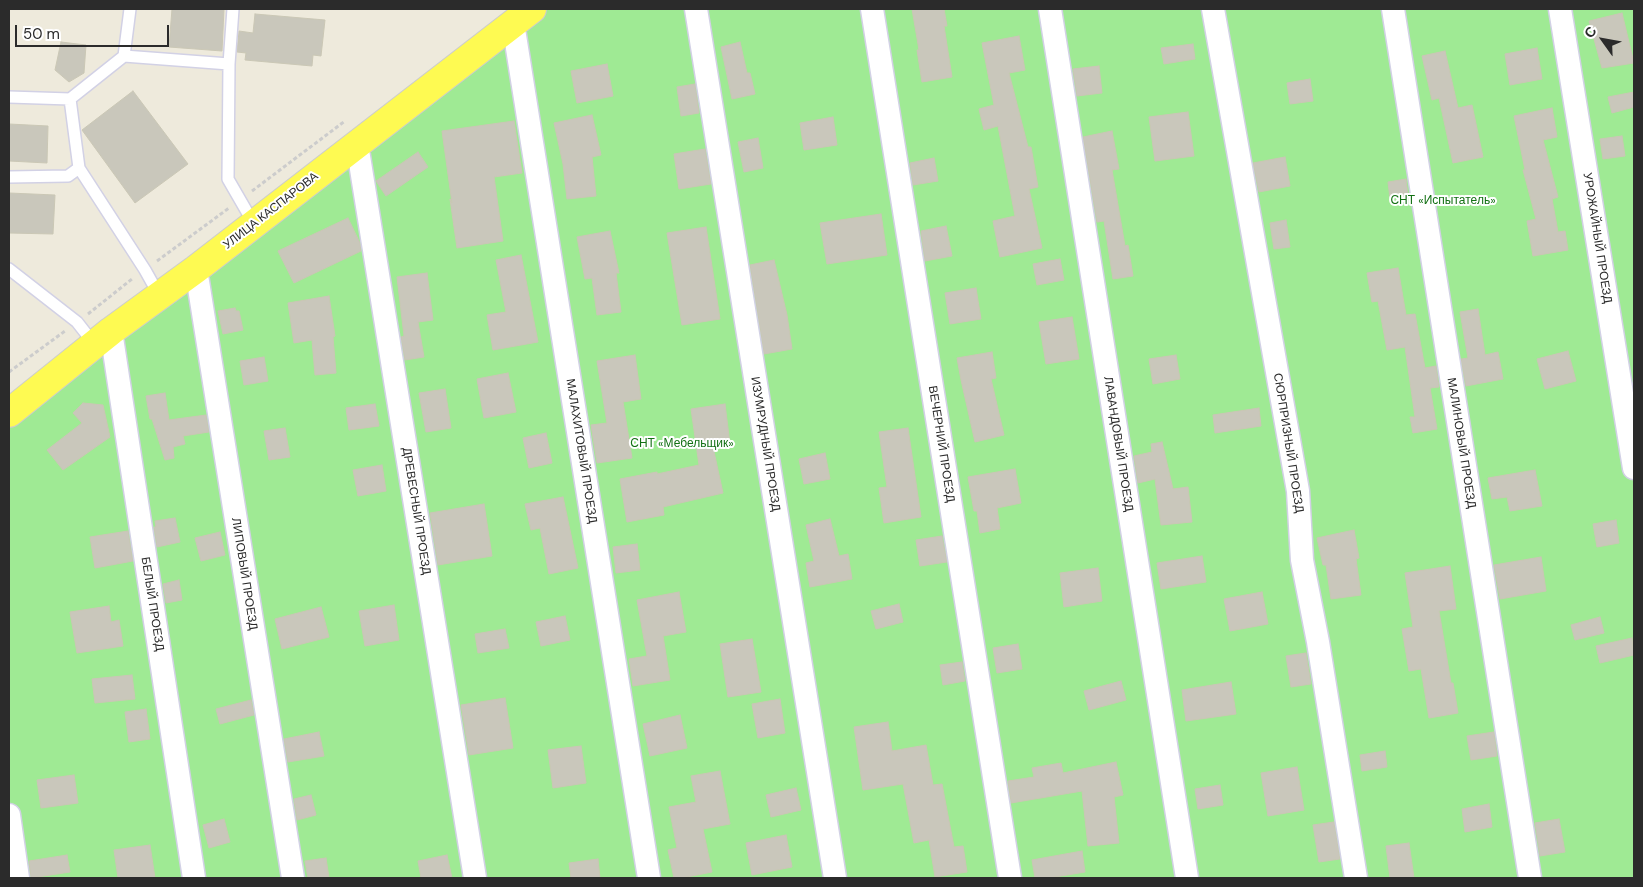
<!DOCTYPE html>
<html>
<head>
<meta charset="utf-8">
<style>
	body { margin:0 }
	#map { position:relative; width:1643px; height:887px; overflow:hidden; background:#eeeadc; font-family:"DM Sans",sans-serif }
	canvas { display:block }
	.frame { position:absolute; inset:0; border:10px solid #2b2b2b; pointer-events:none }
	.north { position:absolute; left:1578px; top:15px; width:50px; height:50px; -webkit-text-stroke:4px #fff; paint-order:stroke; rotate:302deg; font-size:14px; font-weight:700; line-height:20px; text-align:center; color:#2b2b2b }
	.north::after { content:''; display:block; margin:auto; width:18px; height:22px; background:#2b2b2b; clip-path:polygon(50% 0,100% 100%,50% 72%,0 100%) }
	.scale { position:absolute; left:15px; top:25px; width:154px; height:22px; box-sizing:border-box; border:2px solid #2b2b2b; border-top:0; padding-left:6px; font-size:15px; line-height:18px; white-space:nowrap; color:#2b2b2b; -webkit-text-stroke:4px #fff; paint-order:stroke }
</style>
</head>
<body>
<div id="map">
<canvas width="1643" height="887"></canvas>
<div class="frame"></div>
<div class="north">С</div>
<div class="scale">50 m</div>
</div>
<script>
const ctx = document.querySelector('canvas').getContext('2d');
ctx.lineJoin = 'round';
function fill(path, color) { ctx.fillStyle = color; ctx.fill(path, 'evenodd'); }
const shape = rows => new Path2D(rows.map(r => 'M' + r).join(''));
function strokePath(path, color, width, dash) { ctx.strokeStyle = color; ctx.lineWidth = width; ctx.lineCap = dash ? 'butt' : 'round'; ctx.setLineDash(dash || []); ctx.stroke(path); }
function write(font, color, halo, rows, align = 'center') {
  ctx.font = font + ' "DM Sans",sans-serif'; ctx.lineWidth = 4; ctx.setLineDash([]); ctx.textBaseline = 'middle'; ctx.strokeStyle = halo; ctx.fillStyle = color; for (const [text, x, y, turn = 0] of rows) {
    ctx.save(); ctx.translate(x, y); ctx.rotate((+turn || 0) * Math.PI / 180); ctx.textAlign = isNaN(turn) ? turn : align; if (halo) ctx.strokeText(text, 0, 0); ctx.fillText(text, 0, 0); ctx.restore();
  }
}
fill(shape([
	[532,9,1634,9,1634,878,9,878,9,413]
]), '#9fea94');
const building = shape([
	[172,9,224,9,222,51,169,47,172,9],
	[912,9,944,9,947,26,944,26,952,77,922,82,917,50,919,50,912,9],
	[1622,13,1634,63,1602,68,1589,21,1622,13],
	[255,14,325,20,321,56,313,55,312,66,245,60,246,53,237,52,239,31,253,33,255,14],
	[1019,36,1025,70,1009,73,1028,147,1031,147,1038,187,1029,189,1042,248,1000,257,993,221,1015,216,998,126,984,130,979,109,994,105,982,43,1019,36],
	[61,42,86,45,84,73,69,82,55,70,61,42],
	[740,42,747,73,750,73,755,94,732,99,721,47,740,42],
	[1193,44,1195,59,1164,64,1161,48,1193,44],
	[1537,48,1542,79,1510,85,1505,54,1537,48],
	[1445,51,1458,108,1472,105,1483,157,1453,163,1439,98,1432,100,1422,56,1445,51],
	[607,64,613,96,577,103,571,71,607,64],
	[1099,66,1102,93,1077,96,1073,69,1099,66],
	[1310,79,1313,101,1290,104,1287,83,1310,79],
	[695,84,699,113,681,116,677,87,695,84],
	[133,91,188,164,135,203,82,130,133,91],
	[1634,92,1634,107,1612,113,1608,97,1634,92],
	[1552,108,1557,137,1543,140,1558,197,1552,199,1558,232,1565,231,1568,250,1533,256,1527,221,1536,219,1523,170,1525,170,1514,116,1552,108],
	[1188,112,1194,156,1155,161,1149,117,1188,112],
	[592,115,601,155,592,157,596,196,567,199,563,164,554,123,592,115],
	[833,117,837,145,804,150,800,123,833,117],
	[514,121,522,173,494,177,503,241,457,248,450,199,452,203,442,131,514,121],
	[9,124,48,126,47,163,9,161,9,124],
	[1112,131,1119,169,1112,170,1125,246,1128,245,1133,276,1113,279,1104,221,1097,222,1083,137,1112,131],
	[1622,136,1625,156,1603,159,1600,139,1622,136],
	[758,138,763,168,744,172,738,142,758,138],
	[705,149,711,184,679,189,674,154,705,149],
	[418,152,428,167,386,196,376,181,418,152],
	[1285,157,1290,186,1259,192,1253,163,1285,157],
	[934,158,938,181,913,185,910,163,934,158],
	[1406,179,1408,195,1390,198,1388,182,1406,179],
	[9,193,55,195,53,234,9,233,9,193],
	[881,214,887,255,827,264,820,223,881,214],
	[348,218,360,243,361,251,294,283,278,251,348,218],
	[1286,220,1290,247,1274,249,1270,223,1286,220],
	[946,226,952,256,925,261,921,231,946,226],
	[706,227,720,319,682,325,667,233,706,227],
	[610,231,619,273,616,273,621,312,597,315,592,278,585,279,577,237,610,231],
	[521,255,538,342,493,350,487,315,506,312,496,260,521,255],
	[1060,259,1064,280,1037,285,1033,264,1060,259],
	[774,260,787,315,792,349,764,354,750,265,774,260],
	[1398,268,1406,315,1415,314,1425,368,1436,366,1439,387,1430,388,1437,429,1413,433,1410,417,1415,417,1405,347,1387,350,1378,301,1372,302,1367,273,1398,268],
	[427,273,433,320,418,322,424,357,405,360,401,337,404,336,397,277,427,273],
	[976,288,981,319,950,324,945,293,976,288],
	[329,296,335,336,333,337,336,373,315,375,312,340,294,343,288,303,329,296],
	[235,308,236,311,239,311,243,330,223,334,218,311,235,308],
	[1478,309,1485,355,1498,352,1503,379,1466,386,1461,359,1468,358,1460,312,1478,309],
	[1072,317,1079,359,1046,364,1039,322,1072,317],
	[1568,351,1576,381,1545,389,1537,359,1568,351],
	[992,352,996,378,991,379,1004,435,975,442,961,380,957,358,992,352],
	[635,355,641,399,623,402,632,458,597,463,591,425,607,423,597,361,635,355],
	[1176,355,1180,379,1153,384,1149,359,1176,355],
	[264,357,268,381,244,385,240,361,264,357],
	[508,373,516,412,484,418,477,379,508,373],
	[445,389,451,428,426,432,419,393,445,389],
	[165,393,169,420,206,415,209,432,183,436,185,444,173,447,174,458,165,460,152,419,150,419,146,396,165,393],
	[83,403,103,405,110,437,63,470,47,450,82,423,73,413,83,403],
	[375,404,379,426,349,430,346,408,375,404],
	[725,404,730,444,713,447,723,493,663,507,664,515,627,522,620,479,657,472,657,474,699,465,691,409,725,404],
	[1259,408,1261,426,1215,433,1213,415,1259,408],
	[285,428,290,457,269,460,264,431,285,428],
	[908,428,921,517,884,523,879,488,887,487,879,432,908,428],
	[546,433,552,463,529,468,523,438,546,433],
	[1162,442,1173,489,1188,487,1192,522,1161,525,1155,479,1138,483,1134,456,1152,452,1151,444,1162,442],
	[825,453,830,479,804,484,799,459,825,453],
	[382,465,386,491,358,496,353,470,382,465],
	[1015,469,1021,503,997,508,1000,529,980,533,977,511,974,511,968,477,1015,469],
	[1535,470,1542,506,1510,511,1507,497,1492,499,1488,478,1535,470],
	[563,497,578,568,549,574,540,528,531,530,525,504,563,497],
	[484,504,492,556,438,565,430,513,484,504],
	[175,518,180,542,157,547,154,527,156,527,155,521,175,518],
	[830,519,839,556,848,554,852,579,810,587,806,563,814,561,806,525,830,519],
	[1616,520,1619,543,1597,547,1593,524,1616,520],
	[1354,530,1359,558,1356,559,1361,595,1331,599,1326,565,1323,565,1317,538,1354,530],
	[128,531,133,561,95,568,90,537,128,531],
	[220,532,225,555,201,561,195,538,220,532],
	[942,536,947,562,920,566,916,540,942,536],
	[637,544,640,570,616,573,613,547,637,544],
	[1202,556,1206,582,1161,589,1157,563,1202,556],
	[1541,557,1546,591,1500,599,1494,565,1541,557],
	[1450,566,1456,609,1439,611,1451,683,1453,683,1458,713,1429,718,1421,669,1409,671,1402,629,1413,627,1405,573,1450,566],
	[1098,568,1102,601,1064,607,1060,573,1098,568],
	[179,580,182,600,166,603,163,584,179,580],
	[679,592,686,632,663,636,670,680,633,686,629,659,647,656,637,600,679,592],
	[1262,592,1268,624,1230,631,1224,599,1262,592],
	[899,604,903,622,876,629,871,611,899,604],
	[394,605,399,640,365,646,359,611,394,605],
	[109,606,111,622,119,620,123,646,77,653,70,612,109,606],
	[321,607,329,637,282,649,275,619,321,607],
	[565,616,570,640,541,646,536,622,565,616],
	[1600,617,1604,633,1575,640,1571,625,1600,617],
	[505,629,509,648,478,653,475,634,505,629],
	[1632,638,1634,655,1600,663,1596,646,1632,638],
	[752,639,761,692,728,697,720,644,752,639],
	[1018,644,1022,669,997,673,993,648,1018,644],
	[1306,653,1311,684,1291,687,1286,656,1306,653],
	[962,662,965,681,943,685,940,665,962,662],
	[132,675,135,699,95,703,92,679,132,675],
	[1121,681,1126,700,1089,710,1084,691,1121,681],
	[1231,682,1236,714,1186,721,1182,690,1231,682],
	[505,698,513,748,469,755,461,705,505,698],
	[780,699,785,733,758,738,752,704,780,699],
	[251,700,254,715,220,724,216,709,251,700],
	[146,709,150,739,129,742,125,712,146,709],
	[680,715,687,748,650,756,643,724,680,715],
	[888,722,892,751,926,745,933,785,942,784,954,847,963,846,967,872,935,877,929,840,914,843,903,784,863,790,854,727,888,722],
	[319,732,324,756,288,762,284,739,319,732],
	[1494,732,1497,756,1471,760,1467,736,1494,732],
	[581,746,586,783,553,788,548,750,581,746],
	[1385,751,1387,767,1362,771,1360,755,1385,751],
	[1116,762,1123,795,1114,797,1119,843,1088,846,1082,791,1011,803,1008,781,1034,777,1032,768,1061,763,1063,773,1116,762],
	[1297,767,1304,810,1268,816,1261,773,1297,767],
	[720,771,730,824,703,829,712,872,682,878,674,878,668,850,677,848,669,807,696,802,691,776,720,771],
	[74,775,78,803,41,808,37,780,74,775],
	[1220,785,1223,805,1198,809,1195,789,1220,785],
	[796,788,801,810,771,817,766,795,796,788],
	[311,795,316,815,297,820,294,799,311,795],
	[1489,804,1492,827,1465,832,1462,809,1489,804],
	[224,819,230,842,209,848,203,825,224,819],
	[1559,819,1565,852,1540,856,1535,823,1559,819],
	[1334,822,1340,859,1319,862,1313,825,1334,822],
	[786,835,792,867,752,875,746,843,786,835],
	[1409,843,1414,878,1390,878,1386,846,1409,843],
	[150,845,155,878,118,878,114,850,150,845],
	[1082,851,1085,872,1049,878,1035,878,1032,860,1082,851],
	[67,855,70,872,31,878,29,861,67,855],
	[447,855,452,878,421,878,418,861,447,855],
	[326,858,329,878,308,878,305,861,326,858],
	[598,859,600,878,571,878,569,863,598,859]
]);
fill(building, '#c9c7bb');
strokePath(building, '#cac7b5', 1);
const lane = shape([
	[124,56,130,9],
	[229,64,233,9],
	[9,97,70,99,79,168,68,176,9,177],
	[70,99,124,56,229,64,228,179,254,224],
	[79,168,145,270,159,295],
	[9,269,77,322,95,345]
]);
const street = shape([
	[696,9,835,878],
	[872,9,1010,878],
	[1050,9,1187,878],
	[1213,9,1298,491,1302,560,1318,642,1356,878],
	[1393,9,1530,878],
	[1560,9,1634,468],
	[513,23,649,878],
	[357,144,475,878],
	[196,269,293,878],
	[111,331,194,878],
	[9,815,18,878]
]);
const primary = shape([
	[9,413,111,331,196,269,532,9]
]);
strokePath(lane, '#d2d1e5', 14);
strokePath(street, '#d2d1e5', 25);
strokePath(primary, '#ccc', 30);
strokePath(shape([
	[252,191,345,121],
	[157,261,229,208],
	[88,314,132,279],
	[9,372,65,331]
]), '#ccc', 3, [4, 2.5]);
strokePath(lane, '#fff', 11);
strokePath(street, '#fff', 22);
strokePath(primary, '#fefa52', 28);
write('12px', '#137014', '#fff', [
	["СНТ «Испытатель»",1443,201],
	["СНТ «Мебельщик»",682,444]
]);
write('12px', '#2b2b2b', '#fff', [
	["УЛИЦА КАСПАРОВА",271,211,-38],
	["УРОЖАЙНЫЙ ПРОЕЗД",1597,238,81],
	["СЮРПРИЗНЫЙ ПРОЕЗД",1288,443,81],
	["МАЛИНОВЫЙ ПРОЕЗД",1461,443,81],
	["ИЗУМРУДНЫЙ ПРОЕЗД",765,444,81],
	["ВЕЧЕРНИЙ ПРОЕЗД",941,444,81],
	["ЛАВАНДОВЫЙ ПРОЕЗД",1118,444,81],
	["МАЛАХИТОВЫЙ ПРОЕЗД",581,451,81],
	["ДРЕВЕСНЫЙ ПРОЕЗД",416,511,81],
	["ЛИПОВЫЙ ПРОЕЗД",244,574,81],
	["БЕЛЫЙ ПРОЕЗД",152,604,81]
]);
</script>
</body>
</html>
